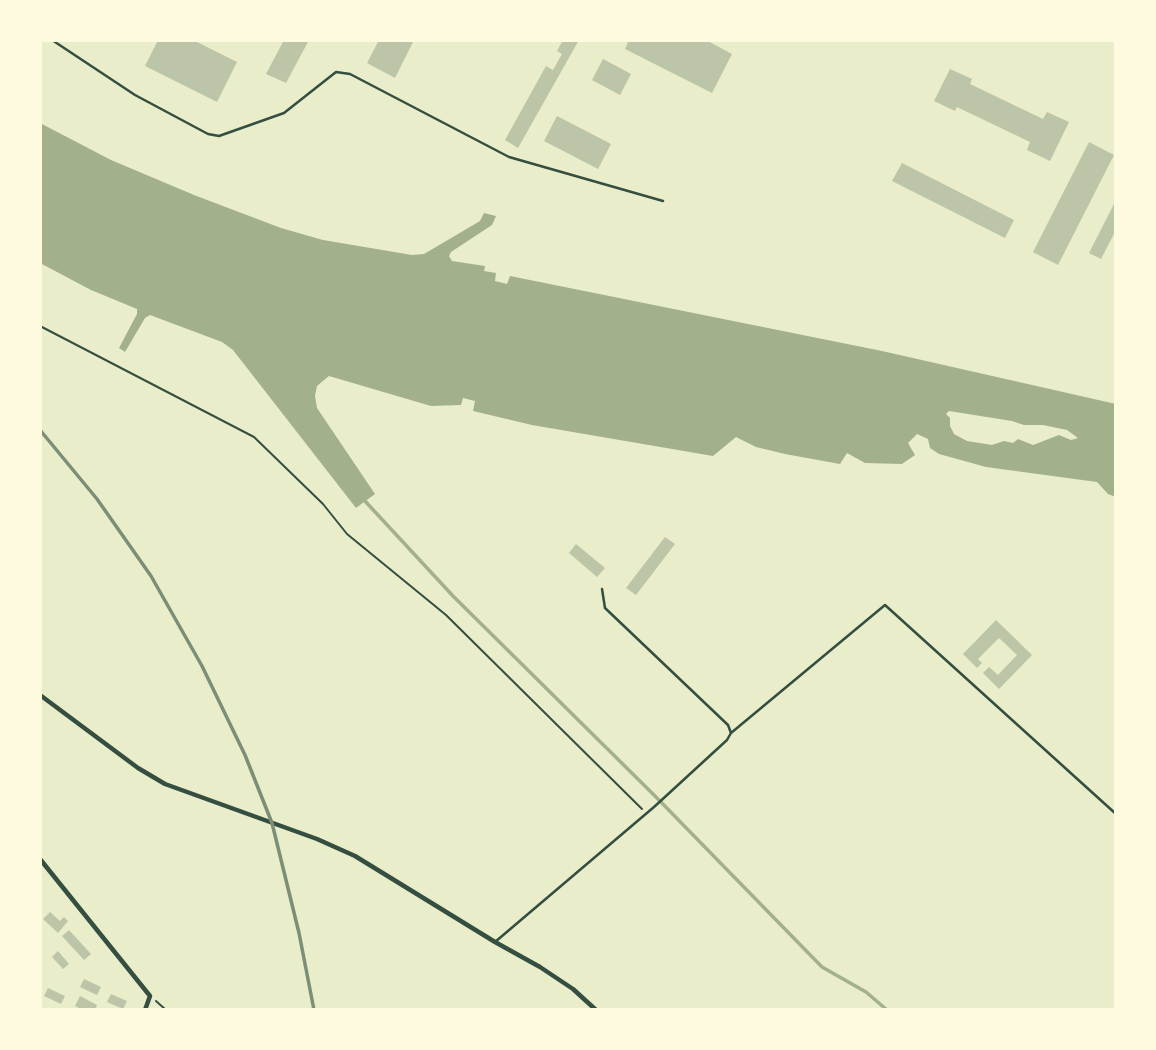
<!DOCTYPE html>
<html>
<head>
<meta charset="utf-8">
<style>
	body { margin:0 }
	#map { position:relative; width:1156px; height:1050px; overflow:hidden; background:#e9edc9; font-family:Inter,sans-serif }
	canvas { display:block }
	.frame { position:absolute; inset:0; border:42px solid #fefae0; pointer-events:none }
</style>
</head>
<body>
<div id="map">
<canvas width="1156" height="1050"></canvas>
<div class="frame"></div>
</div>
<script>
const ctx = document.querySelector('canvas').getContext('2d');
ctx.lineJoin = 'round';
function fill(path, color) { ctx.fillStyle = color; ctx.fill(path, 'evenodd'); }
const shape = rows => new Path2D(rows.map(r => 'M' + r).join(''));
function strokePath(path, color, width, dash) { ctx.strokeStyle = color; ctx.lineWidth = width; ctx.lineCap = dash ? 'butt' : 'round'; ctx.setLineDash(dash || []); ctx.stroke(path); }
fill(shape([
	[40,123,111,160,194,195,281,228,323,240,412,255,424,254,480,221,484,213,496,216,492,225,451,252,449,256,452,261,485,266,484,271,496,273,495,281,507,284,510,276,882,351,1116,404,1116,497,1108,494,1097,482,986,467,939,454,930,448,928,439,917,434,908,443,915,455,902,464,865,463,847,453,840,464,785,454,756,447,736,437,713,456,532,425,473,411,475,401,463,398,461,405,431,406,329,376,317,386,315,396,317,408,375,494,356,508,233,350,222,342,150,315,145,318,125,352,119,348,137,314,137,309,91,290,40,263],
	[949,411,1012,421,1024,425,1043,425,1067,430,1078,438,1071,440,1059,435,1033,445,1018,439,1013,443,1004,441,992,445,967,441,954,434,950,426,950,418,946,414]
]), '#a3b18a');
strokePath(shape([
	[364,500,453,596,656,797,822,967,866,992,887,1010]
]), '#a3b18a', 3.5);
fill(shape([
	[158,40,193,40,237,62,217,102,145,66],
	[284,40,309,40,286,83,266,74],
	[379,40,414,40,395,78,367,63],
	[563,40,579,40,518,148,505,140,546,66,553,70,562,54,557,51],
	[629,40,706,40,732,54,712,93,625,49],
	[603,59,631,74,620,95,592,80],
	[950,69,972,79,970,84,1043,119,1047,112,1069,122,1050,161,1027,150,1030,142,957,107,955,111,934,101],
	[557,116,611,144,598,169,544,141],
	[1089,142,1114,155,1058,265,1033,252],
	[902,163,1014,220,1005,238,892,181],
	[1116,200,1116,230,1101,259,1089,253],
	[665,537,675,544,636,595,626,588],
	[576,544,605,568,597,577,569,553],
	[996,620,1032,655,999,689,983,673,989,667,998,675,1017,655,999,638,978,659,982,663,977,668,963,654],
	[50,912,60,921,64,917,68,921,58,933,43,919],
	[69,930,91,954,84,960,62,936],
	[58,951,69,964,63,969,52,957],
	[84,979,101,987,97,995,80,987],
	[48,988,65,996,61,1004,44,996],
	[111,994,127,1001,123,1009,107,1002],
	[80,996,97,1005,95,1010,83,1010,75,1006]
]), '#bcc5a7');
strokePath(shape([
	[40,326,254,437,323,504,347,534,446,615,642,809],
	[156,1001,166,1010]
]), '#344e41', 2);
strokePath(shape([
	[52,40,135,95,208,134,219,136,284,113,336,72,350,74,509,157,663,201],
	[731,733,885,605,1116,814],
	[495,942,654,807,727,740,731,733,728,725,605,608,602,589]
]), '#344e41', 2.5);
strokePath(shape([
	[40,695,138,768,165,784,317,839,355,856,495,942,540,967,573,989,596,1010],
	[40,859,150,996,145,1010]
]), '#344e41', 4.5);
strokePath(shape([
	[40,430,97,499,151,576,202,666,245,755,272,823,299,933,314,1010]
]), '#7c8e77', 3.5);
</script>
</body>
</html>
